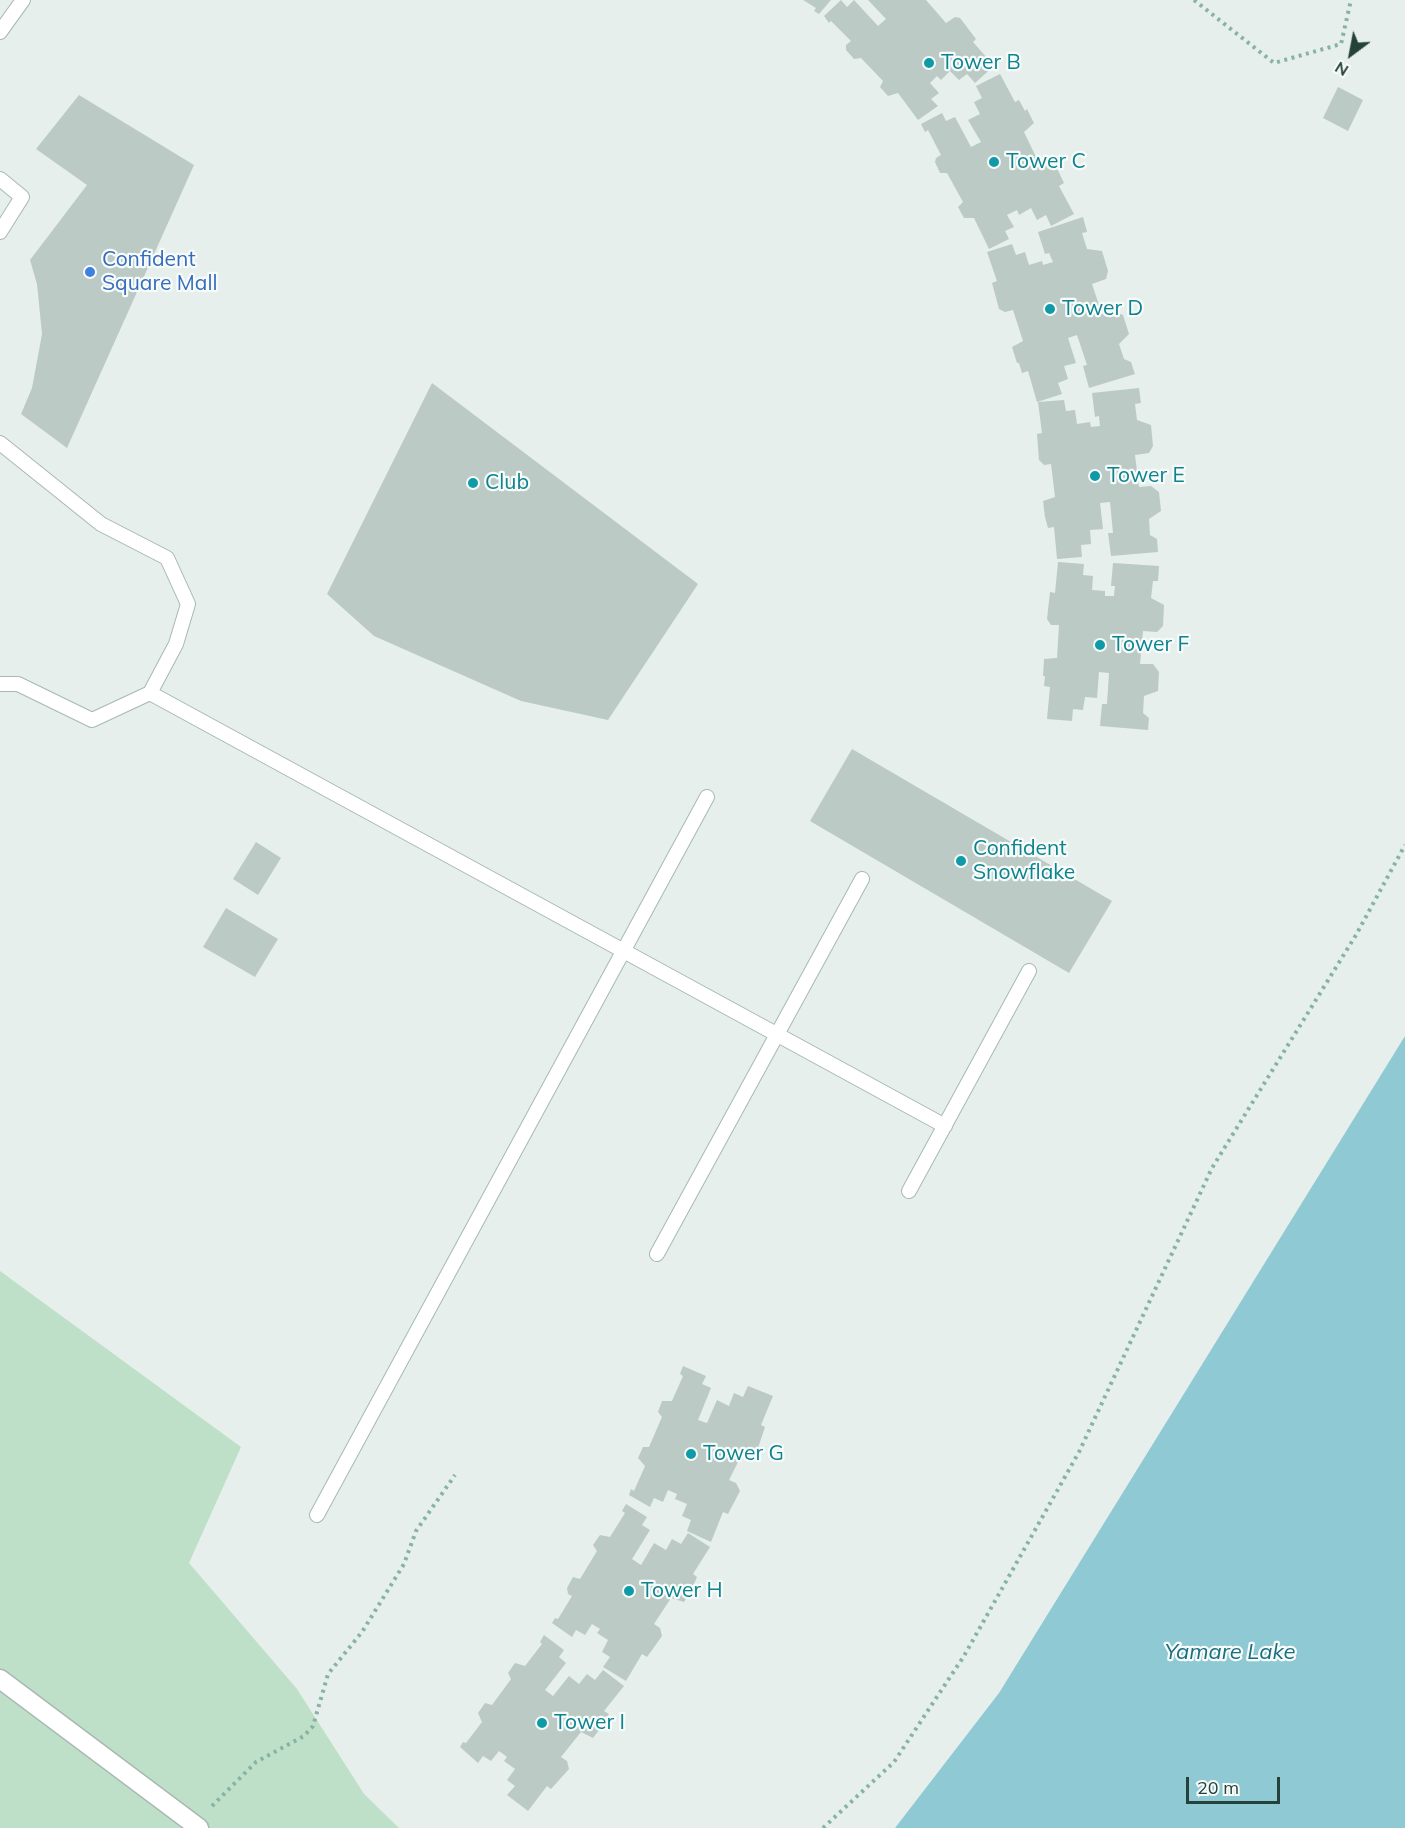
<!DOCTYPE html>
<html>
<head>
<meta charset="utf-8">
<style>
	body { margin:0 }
	#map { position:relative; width:1405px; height:1828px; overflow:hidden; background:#e6efeb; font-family:Mulish,sans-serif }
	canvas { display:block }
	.north { position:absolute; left:1321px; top:24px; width:60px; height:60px; -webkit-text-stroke:4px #f7fbf9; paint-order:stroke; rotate:212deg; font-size:16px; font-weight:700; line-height:24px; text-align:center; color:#24423a }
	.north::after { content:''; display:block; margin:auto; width:21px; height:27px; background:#24423a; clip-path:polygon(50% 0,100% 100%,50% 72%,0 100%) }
	.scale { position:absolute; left:1186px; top:1777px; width:94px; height:27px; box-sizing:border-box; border:3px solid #24423a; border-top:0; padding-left:8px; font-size:18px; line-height:21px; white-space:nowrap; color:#24423a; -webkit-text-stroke:4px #f7fbf9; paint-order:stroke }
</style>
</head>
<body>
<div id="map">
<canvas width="1405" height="1828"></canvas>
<div class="north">N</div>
<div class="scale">20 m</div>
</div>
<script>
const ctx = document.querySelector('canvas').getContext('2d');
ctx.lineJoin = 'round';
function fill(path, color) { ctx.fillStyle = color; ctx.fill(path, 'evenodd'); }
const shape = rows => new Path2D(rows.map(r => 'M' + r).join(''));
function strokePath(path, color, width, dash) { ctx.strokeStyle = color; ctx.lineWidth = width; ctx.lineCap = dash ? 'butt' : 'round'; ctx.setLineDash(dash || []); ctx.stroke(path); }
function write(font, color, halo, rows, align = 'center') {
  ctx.font = font + ' Mulish,sans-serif'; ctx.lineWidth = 4.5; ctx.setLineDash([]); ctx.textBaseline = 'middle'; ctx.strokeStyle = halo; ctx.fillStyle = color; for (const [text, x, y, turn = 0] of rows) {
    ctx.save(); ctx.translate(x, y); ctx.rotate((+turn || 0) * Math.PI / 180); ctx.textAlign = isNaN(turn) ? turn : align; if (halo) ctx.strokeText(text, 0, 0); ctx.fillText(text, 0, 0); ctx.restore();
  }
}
fill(shape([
	[0,1271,241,1447,189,1563,297,1689,364,1794,399,1828,0,1828]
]), '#bfe0c8');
fill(shape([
	[1405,1036,1405,1828,895,1828,999,1693]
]), '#8ec9d4');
fill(shape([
	[803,0,831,0,819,14,814,11,816,8],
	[841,0,847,7,854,0,878,26,886,19,868,0,926,0,946,23,955,17,960,18,976,39,973,42,994,66,975,83,967,74,959,80,950,71,941,80,937,76,930,83,939,93,931,99,938,106,918,120,898,93,888,96,880,87,883,81,861,58,854,59,846,50,846,45,851,41,831,21,829,23,824,16],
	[1000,74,1015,102,1019,100,1025,111,1027,109,1034,123,1024,132,1038,161,1048,157,1053,160,1064,183,1059,186,1074,214,1051,226,1046,215,1037,220,1031,208,1019,215,1017,210,1007,215,1014,227,1005,231,1009,239,989,249,974,218,964,218,958,207,963,202,947,173,940,173,935,162,936,158,941,155,928,130,925,132,921,124,942,113,946,121,955,117,971,147,981,142,968,120,980,114,974,102,982,98,976,86],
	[1338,87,1363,100,1348,131,1323,118],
	[79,95,194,165,67,448,21,414,32,388,42,334,37,284,30,260,87,185,36,149],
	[1083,217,1087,232,1082,233,1087,249,1102,251,1108,271,1106,279,1092,284,1102,314,1114,311,1123,315,1129,334,1119,344,1124,359,1131,362,1135,374,1089,388,1083,366,1087,365,1077,335,1068,338,1076,363,1064,366,1068,379,1058,383,1062,394,1037,402,1028,371,1022,373,1019,363,1017,363,1012,347,1023,341,1013,310,1005,312,999,309,992,283,997,281,987,252,1012,244,1016,255,1025,252,1029,265,1042,261,1043,265,1053,262,1049,253,1045,254,1038,232],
	[432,383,698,584,608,720,521,701,374,636,327,594],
	[1139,388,1141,403,1135,404,1137,420,1151,425,1153,446,1149,453,1135,455,1139,487,1151,486,1159,492,1161,511,1149,519,1150,535,1157,539,1158,552,1111,556,1108,533,1113,533,1110,502,1100,503,1103,529,1090,530,1091,544,1081,545,1082,557,1057,559,1054,527,1048,528,1045,517,1043,501,1055,497,1051,464,1044,465,1039,460,1037,434,1042,433,1038,402,1064,400,1066,411,1075,410,1077,424,1090,422,1091,427,1100,426,1099,416,1095,417,1092,393],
	[1058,562,1084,564,1083,575,1093,576,1092,590,1105,591,1105,596,1114,596,1115,586,1111,586,1113,563,1159,566,1158,581,1153,581,1151,598,1164,605,1163,626,1157,632,1143,631,1140,664,1153,664,1159,672,1158,691,1144,696,1143,713,1149,718,1148,730,1100,726,1102,704,1107,704,1109,673,1099,672,1097,698,1085,697,1083,710,1073,709,1072,721,1047,719,1050,687,1044,686,1045,676,1043,676,1044,659,1057,658,1059,625,1051,625,1047,619,1050,592,1055,593],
	[852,749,1112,901,1069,973,810,821],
	[256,842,281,858,258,895,233,879],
	[226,908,278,939,255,977,203,947],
	[683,1366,706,1376,702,1384,711,1388,698,1420,707,1423,717,1400,729,1406,734,1393,743,1397,748,1386,773,1396,761,1425,765,1427,756,1454,748,1455,743,1452,729,1480,736,1483,740,1491,728,1514,723,1512,711,1542,687,1531,691,1520,682,1516,687,1504,675,1499,677,1494,668,1490,663,1502,654,1498,650,1507,629,1495,631,1489,634,1491,645,1466,638,1458,643,1447,649,1447,662,1417,658,1412,662,1401,672,1401,683,1376,680,1374],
	[626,1504,647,1517,642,1525,650,1530,632,1559,641,1565,654,1543,666,1550,672,1539,681,1544,688,1533,710,1547,693,1574,697,1577,692,1589,684,1602,671,1598,654,1624,660,1628,662,1636,647,1657,642,1654,626,1681,603,1667,610,1657,602,1652,608,1640,597,1633,600,1629,592,1624,585,1635,576,1630,572,1637,552,1623,555,1618,558,1619,572,1596,568,1594,567,1588,573,1577,580,1579,597,1551,593,1545,600,1535,610,1537,625,1513,622,1511],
	[544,1635,564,1650,559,1657,566,1663,545,1690,553,1696,569,1676,579,1684,587,1674,595,1680,603,1670,624,1686,604,1711,609,1714,603,1725,593,1738,581,1732,561,1757,567,1761,569,1769,551,1789,547,1786,528,1811,507,1795,515,1786,507,1780,515,1769,504,1761,507,1757,499,1751,491,1761,483,1756,478,1763,460,1747,463,1742,466,1743,482,1722,478,1713,485,1703,492,1705,511,1679,508,1673,515,1663,525,1666,542,1644,540,1642]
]), '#bbcac4');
const service = shape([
	[0,32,23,0],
	[0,179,22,197,0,232],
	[0,443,101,524,167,558,188,604,176,644,150,693,92,720,18,684,0,684],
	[150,693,945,1126],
	[909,1191,1029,971],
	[657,1254,862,879],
	[317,1515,707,797]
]);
const minor = shape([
	[0,1679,199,1828]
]);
strokePath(service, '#a8b8b2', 16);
strokePath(minor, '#a8b8b2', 21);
strokePath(shape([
	[1194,0,1274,63,1341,44,1351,0],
	[212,1806,256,1762,304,1736,313,1726,328,1674,362,1632,404,1564,416,1531,455,1475],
	[823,1828,894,1762,964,1656,1079,1452,1212,1168,1356,935,1405,845]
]), '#86b3a5', 4, [3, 4.5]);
strokePath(service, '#fff', 14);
strokePath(minor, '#fff', 18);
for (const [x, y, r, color] of [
	[929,63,6,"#0f9aa8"],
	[994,162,6,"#0f9aa8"],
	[90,272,6,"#3f7fe0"],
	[1050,309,6,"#0f9aa8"],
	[1095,476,6,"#0f9aa8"],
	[473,483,6,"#0f9aa8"],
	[1100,645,6,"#0f9aa8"],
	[961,861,6,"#0f9aa8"],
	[691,1454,6,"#0f9aa8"],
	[629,1591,6,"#0f9aa8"],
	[542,1723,6,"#0f9aa8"]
]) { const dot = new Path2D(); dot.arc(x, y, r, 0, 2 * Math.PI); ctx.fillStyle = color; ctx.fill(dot); strokePath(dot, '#f7fbf9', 2); }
write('21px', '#0d838f', '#f7fbf9', [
	["Tower B",941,63],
	["Tower C",1006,162],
	["Tower D",1062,309],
	["Tower E",1107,476],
	["Club",485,483],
	["Tower F",1112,645],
	["Confident",973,849],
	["Snowflake",973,873],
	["Tower G",703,1454],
	["Tower H",641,1591],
	["Tower I",554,1723]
], 'left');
write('21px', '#366cbe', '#f7fbf9', [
	["Confident",102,260],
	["Square Mall",102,284]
], 'left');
write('italic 22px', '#1c6f80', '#f7fbf9', [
	["Yamare Lake",1230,1652]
]);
</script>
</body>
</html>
